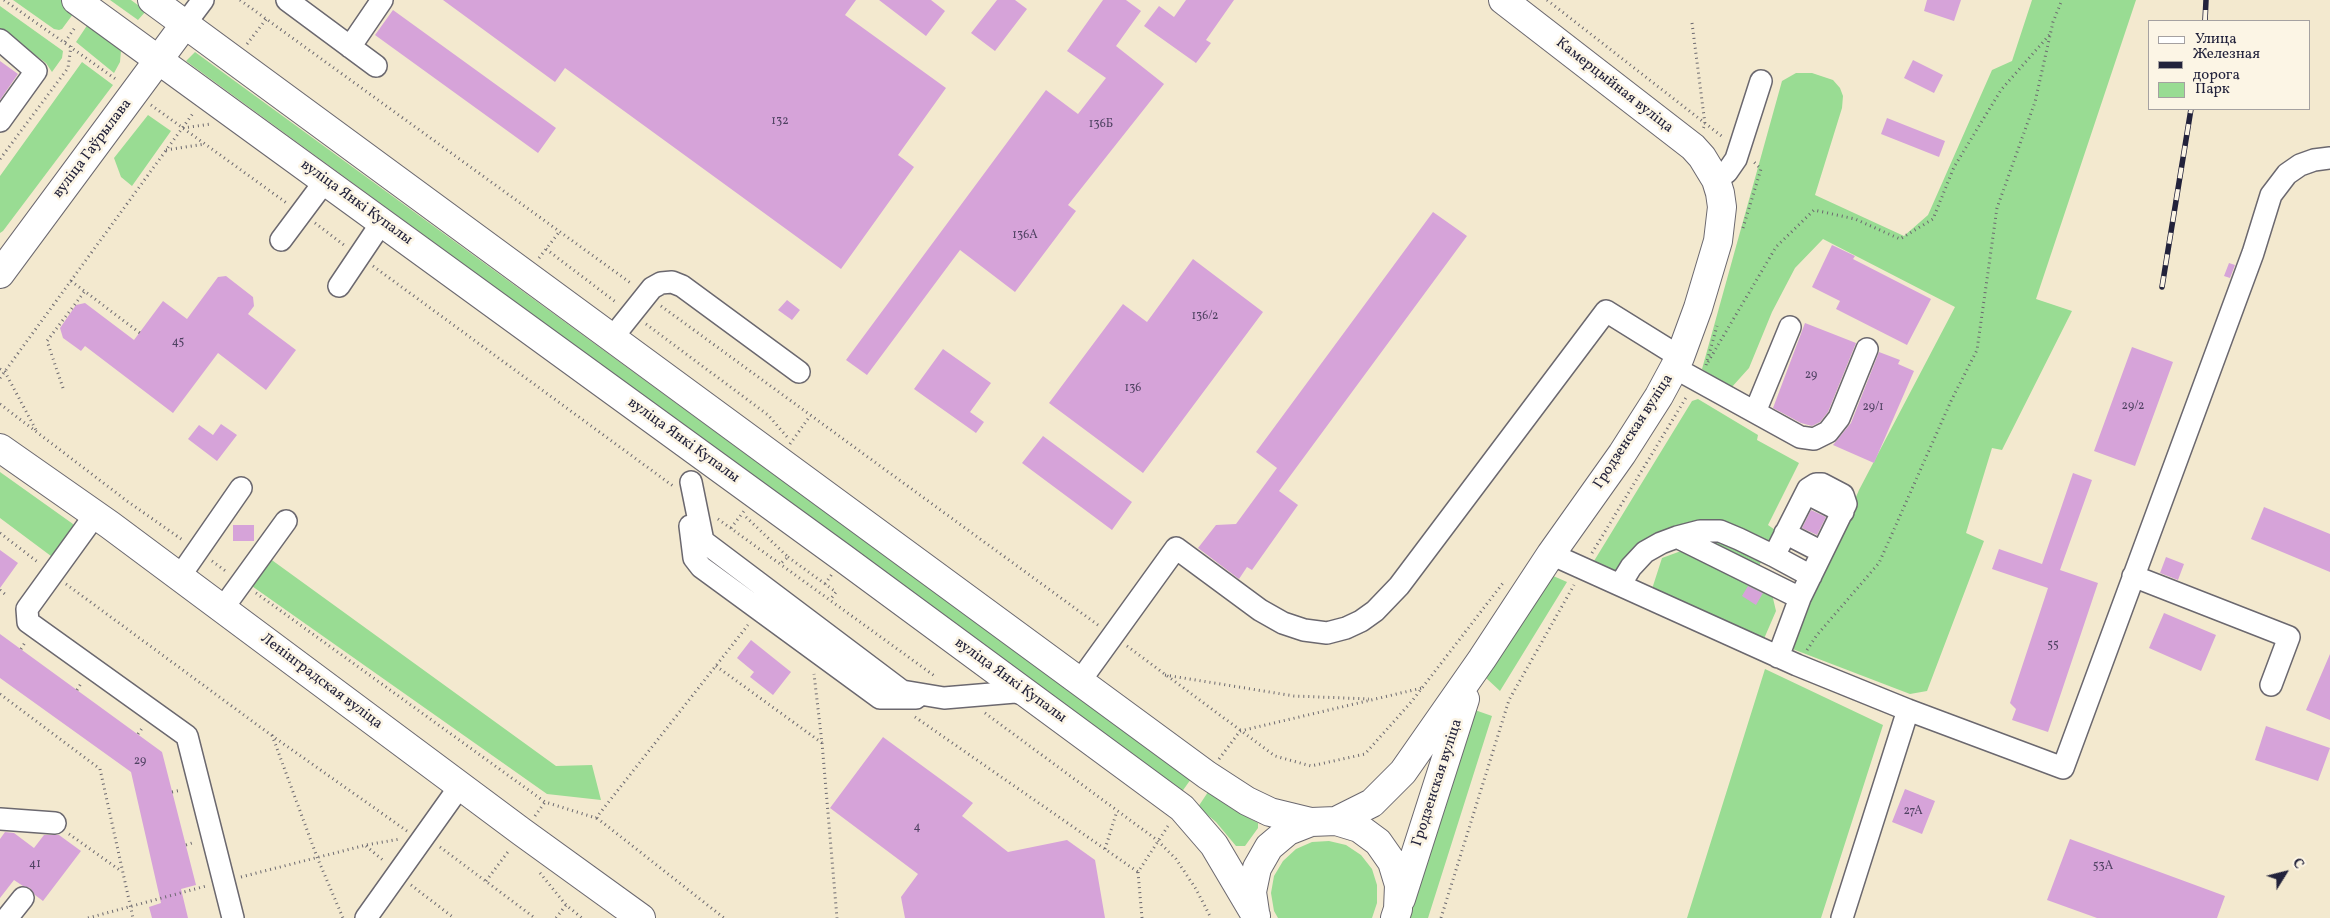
<!DOCTYPE html>
<html>
<head>
<meta charset="utf-8">
<style>
	body { margin:0 }
	#map { position:relative; width:2330px; height:918px; overflow:hidden; background:#f3e9cf; font-family:Vollkorn,serif }
	canvas { display:block }
	.legend { position:absolute; left:2148px; top:20px; width:162px; height:90px; box-sizing:border-box; background:#fcf5e5; border:1px solid #a5a1a1; margin:0; padding:6px 9px; list-style:none; font-size:15px; color:#22223b }
	.legend li { display:flex; align-items:center; gap:10px; height:25px }
	.legend b { width:25px; border:1px solid #a5a1a1 }
	.north { position:absolute; left:2260px; top:848px; width:50px; height:50px; -webkit-text-stroke:4px #fcf5e5; paint-order:stroke; rotate:54deg; font-size:14px; font-weight:700; line-height:20px; text-align:center; color:#22223b }
	.north::after { content:''; display:block; margin:auto; width:18px; height:22px; background:#22223b; clip-path:polygon(50% 0,100% 100%,50% 72%,0 100%) }
</style>
</head>
<body>
<div id="map">
<canvas width="2330" height="918"></canvas>
<ul class="legend">
<li><b style="height:6px;background:#fff"></b>Улица</li>
<li><b style="height:6px;background:#22223b"></b>Железная дорога</li>
<li><b style="height:14px;background:#99dc93"></b>Парк</li>
</ul>
<div class="north">С</div>
</div>
<script>
const ctx = document.querySelector('canvas').getContext('2d');
ctx.lineJoin = 'round';
function fill(path, color) { ctx.fillStyle = color; ctx.fill(path, 'evenodd'); }
const shape = rows => new Path2D(rows.map(r => 'M' + r).join(''));
function strokePath(path, color, width, dash) { ctx.strokeStyle = color; ctx.lineWidth = width; ctx.lineCap = dash ? 'butt' : 'round'; ctx.setLineDash(dash || []); ctx.stroke(path); }
function write(font, color, halo, rows, align = 'center') {
  ctx.font = font + ' Vollkorn,serif'; ctx.lineWidth = 5; ctx.setLineDash([]); ctx.textBaseline = 'middle'; ctx.strokeStyle = halo; ctx.fillStyle = color; for (const [text, x, y, turn = 0] of rows) {
    ctx.save(); ctx.translate(x, y); ctx.rotate((+turn || 0) * Math.PI / 180); ctx.textAlign = isNaN(turn) ? turn : align; if (halo) ctx.strokeText(text, 0, 0); ctx.fillText(text, 0, 0); ctx.restore();
  }
}
fill(shape([
	[13,0,62,0,76,10,62,29,59,30,54,29],
	[110,0,131,0,146,11,138,20],
	[2032,0,2136,0,2036,299,2072,311,2002,450,1992,448,1966,533,1984,541,1927,691,1910,694,1790,648,1859,490,1955,307,1823,239,1795,268,1772,312,1749,368,1731,388,1702,369,1782,81,1796,73,1812,73,1833,80,1840,88,1843,96,1842,108,1815,195,1904,236,1928,215,1992,70,2012,61],
	[0,6,63,51,62,58,52,72,46,63,0,29],
	[90,21,116,40,121,51,120,62,114,73,76,42],
	[195,52,1191,779,1181,793,964,630,186,61],
	[82,62,113,85,3,231,0,233,0,176],
	[148,115,171,131,132,186,121,177,114,158],
	[1698,399,1758,435,1757,440,1799,463,1768,525,1778,532,1771,547,1740,530,1643,544,1615,572,1594,561,1692,401],
	[0,472,73,524,76,530,59,562,0,518],
	[1713,535,1762,560,1759,566,1706,540],
	[1681,551,1758,580,1772,594,1776,611,1763,641,1652,589,1662,558],
	[269,558,556,766,592,765,601,800,547,794,249,584],
	[1551,575,1567,582,1500,691,1486,678],
	[1765,669,1883,725,1821,918,1687,918],
	[1472,709,1492,716,1428,918,1402,918],
	[1208,792,1234,810,1258,823,1258,828,1245,846,1236,846,1216,822,1198,807],
	[1329,841,1346,845,1361,855,1372,869,1377,885,1377,903,1372,918,1278,918,1274,911,1271,893,1274,876,1283,861,1296,849,1312,842]
]), '#99dc93');
fill(shape([
	[443,0,856,0,845,15,946,88,898,155,914,167,841,269,565,68,555,82],
	[879,0,931,0,945,11,926,36],
	[997,0,1015,0,1027,9,995,51,971,33],
	[1103,0,1126,0,1141,11,1116,46,1164,84,1068,205,1076,211,1015,292,960,250,867,375,846,360,1046,90,1078,114,1106,78,1067,51],
	[1186,0,1234,0,1206,40,1211,43,1196,63,1144,26,1159,6,1174,17],
	[1927,0,1961,0,1954,21,1924,11],
	[393,10,556,128,538,153,375,35],
	[1913,60,1943,75,1934,93,1904,78],
	[0,61,18,74,0,100],
	[1887,118,1945,141,1939,157,1881,134],
	[1433,212,1467,236,1279,491,1298,505,1252,570,1247,567,1239,579,1198,548,1216,525,1236,524,1277,468,1256,452],
	[1832,245,1855,256,1853,259,1931,299,1907,345,1836,309,1840,301,1812,287],
	[1193,259,1263,312,1143,473,1049,403,1123,304,1147,322],
	[2229,263,2235,265,2230,278,2224,276],
	[226,276,253,297,254,306,248,314,296,350,266,390,218,353,173,413,85,346,81,351,63,338,60,328,76,305,85,303,134,340,163,301,187,319,218,277],
	[787,300,800,310,792,320,778,310],
	[1805,323,1856,343,1828,412,1820,422,1812,426,1801,423,1773,408],
	[2132,347,2173,362,2135,466,2094,451],
	[943,349,991,383,970,412,984,422,976,433,914,389],
	[1879,352,1900,360,1898,364,1914,371,1874,463,1833,445,1851,423],
	[221,424,237,435,217,461,188,439,199,425,213,435],
	[1043,436,1132,502,1112,530,1022,463],
	[2073,473,2092,480,2060,570,2098,583,2048,732,2012,720,2016,709,2010,703,2048,588,1992,569,1999,549,2042,564],
	[2264,507,2330,534,2330,572,2251,539],
	[1811,510,1826,517,1817,535,1802,528],
	[233,525,254,525,254,541,233,541],
	[0,550,18,563,0,588],
	[2166,557,2184,564,2178,580,2160,573],
	[1748,586,1763,593,1756,605,1742,596],
	[2164,613,2216,635,2201,671,2149,648],
	[0,634,162,752,196,885,181,889,188,918,152,918,149,907,161,903,131,772,0,678],
	[751,640,791,672,773,695,750,677,754,672,737,658],
	[2330,654,2330,720,2306,710],
	[2266,726,2330,748,2318,781,2255,760],
	[883,737,973,803,962,816,1008,852,1067,840,1095,860,1105,918,905,918,901,897,918,874,830,808],
	[1905,789,1935,801,1922,834,1892,822],
	[5,832,14,833,34,848,44,835,59,835,81,851,43,901,35,895,30,888,23,886,14,880,0,898,0,839],
	[2070,839,2225,896,2217,918,2097,918,2047,900]
]), '#d6a3d9');
const minor = shape([
	[287,0,376,66],
	[185,24,203,0],
	[0,40,36,71,0,121],
	[350,47,382,0],
	[1716,180,1727,172,1736,159,1761,81],
	[281,240,325,181],
	[339,286,382,222],
	[612,338,652,288,661,283,672,282,682,286,799,372],
	[1675,368,1800,437,1814,439,1828,432,1839,418,1867,349],
	[1755,412,1790,327],
	[691,482,703,541,902,691,944,698,1015,692,1028,695],
	[1806,493,1843,512],
	[95,515,27,609,28,622,187,736,233,918],
	[690,526,694,558,701,567,880,698,916,698],
	[1785,533,1822,552],
	[1677,537,1700,531,1720,531,1739,539,1774,556,1808,489,1816,484,1822,484,1843,495,1846,504,1800,598],
	[1551,554,1797,665,1908,710,2063,768,2253,253,2271,195,2287,174,2300,165,2314,160,2330,158],
	[1774,556,1811,576],
	[180,576,241,488],
	[2133,576,2289,637,2271,685],
	[1620,585,1631,567,1645,552,1661,543,1677,537,1800,598,1778,657],
	[223,608,286,521],
	[1080,681,1176,548,1260,610,1283,623,1304,630,1327,633,1346,628,1361,621,1375,611,1399,586,1606,311,1680,357],
	[0,819,55,823],
	[7,918,23,898],
	[366,918,460,786],
	[1842,918,1908,710]
]);
const major = shape([
	[76,0,843,558,1182,808,1214,845,1256,916],
	[152,0,1207,775,1247,801,1270,812,1311,822],
	[0,274,185,24],
	[0,448,110,525,522,832,641,918],
	[1336,821,1372,803,1403,772,1482,659,1551,554,1622,454,1659,396,1680,357,1698,308,1718,241,1722,207,1720,193,1716,180,1702,157,1693,147,1503,0],
	[1401,899,1465,699],
	[1255,912,1252,892,1257,868,1269,847,1288,831,1311,822,1336,821,1359,828,1378,842,1392,862,1399,885,1398,909,1395,918]
]);
strokePath(minor, '#6b686f', 24);
strokePath(major, '#6b686f', 30);
strokePath(shape([
	[4,0,117,80],
	[240,0,632,284],
	[1547,0,1724,138],
	[1692,23,1705,124,1703,129],
	[65,42,76,26],
	[247,44,267,18],
	[151,105,288,204],
	[183,128,211,124],
	[166,150,205,144],
	[0,159,68,68,71,46],
	[315,223,344,245],
	[1743,228,1761,169,1754,162],
	[546,249,617,303],
	[539,258,560,231],
	[373,266,673,486],
	[71,281,140,333],
	[661,306,1098,625],
	[646,324,768,415,789,439],
	[1708,362,1776,247,1814,210,1855,219,1900,239,1933,219,1954,167,2001,90,2051,33],
	[1706,365,1717,326],
	[0,369,5,372,36,430],
	[0,378,194,112],
	[63,388,47,341,85,291],
	[0,404,127,501,184,541],
	[790,444,810,416],
	[746,517,788,557,780,564],
	[718,519,936,677],
	[731,528,744,511],
	[0,533,39,563],
	[1592,553,1687,396],
	[788,557,836,592,830,600],
	[212,561,227,572],
	[66,584,271,735,407,831],
	[825,584,832,574],
	[0,590,6,595],
	[256,593,545,802,596,818,748,625],
	[1127,646,1275,756,1311,766,1365,754,1412,701,1503,583],
	[21,649,26,641],
	[1807,650,1817,635,1879,563,1951,401,1977,350,1997,208,2035,102,2053,22,2062,0],
	[716,666,822,743,814,674],
	[1165,675,1294,696,1369,699],
	[77,690,82,682],
	[0,694,100,769,133,918],
	[985,713,1157,840,1176,859,1196,889,1211,918],
	[915,717,1138,872],
	[138,734,143,727],
	[272,735,317,857,343,918],
	[822,743,837,918],
	[1219,759,1240,731,1422,688],
	[172,792,181,790],
	[535,816,545,802],
	[597,818,724,918],
	[69,834,121,871],
	[186,845,195,842],
	[366,846,384,861],
	[440,847,535,918],
	[1105,849,1117,811],
	[540,873,566,905,582,918],
	[241,877,366,845,400,839],
	[486,881,510,849],
	[411,885,454,918],
	[88,918,206,886],
	[556,918,566,905],
	[1142,918,1138,872,1168,826],
	[1441,918,1509,700,1574,585]
]), '#6b686f', 3, [1, 4]);
strokePath(minor, '#fff', 21);
strokePath(major, '#fff', 28);
const rail = shape([
	[2205,21,2206,0],
	[2162,287,2191,109]
]);
strokePath(rail, '#22223b', 5.5);
strokePath(rail, '#fcf5e5', 4, [11]);
write('12px', '#4f4262', null, [
	["132",780,122],
	["136Б",1101,125],
	["136А",1025,236],
	["136/2",1205,317],
	["45",178,343],
	["29",1811,376],
	["136",1133,389],
	["29/2",2133,407],
	["29/1",1873,408],
	["55",2053,646],
	["29",140,762],
	["27А",1913,812],
	["4",917,828],
	["41",35,865],
	["53А",2103,867]
]);
write('15px', '#22223b', '#fcf5e5', [
	["Камерцыйная вуліца",1614,86,38],
	["вуліца Гаўрылава",93,149,-53],
	["вуліца Янкі Купалы",356,203,36],
	["Гродзенская вуліца",1634,432,-57],
	["вуліца Янкі Купалы",683,441,36],
	["вуліца Янкі Купалы",1010,681,36],
	["Ленінградская вуліца",321,682,37],
	["Гродзенская вуліца",1438,783,-72]
]);
</script>
</body>
</html>
